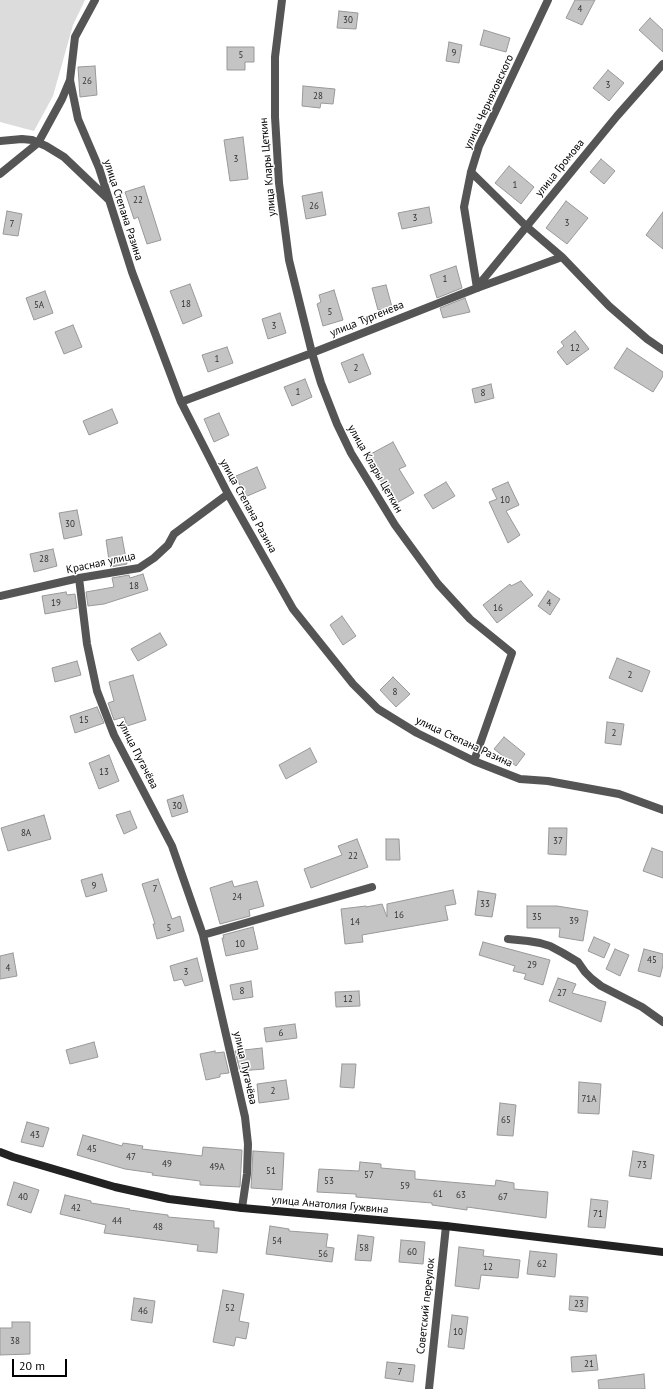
<!DOCTYPE html>
<html>
<head>
<meta charset="utf-8">
<style>
	body { margin:0 }
	#map { position:relative; width:663px; height:1389px; overflow:hidden; background:#fff; font-family:"PT Sans",sans-serif }
	canvas { display:block }
	.scale { position:absolute; left:12px; top:1359px; width:55px; height:18px; box-sizing:border-box; border:2px solid #000; border-top:0; padding-left:5px; font-size:12px; line-height:14px; white-space:nowrap; color:#000; -webkit-text-stroke:3px #fff; paint-order:stroke }
</style>
</head>
<body>
<div id="map">
<canvas width="663" height="1389"></canvas>
<div class="scale">20 m</div>
</div>
<script>
const ctx = document.querySelector('canvas').getContext('2d');
ctx.lineJoin = 'round';
function fill(path, color) { ctx.fillStyle = color; ctx.fill(path, 'evenodd'); }
const shape = rows => new Path2D(rows.map(r => 'M' + r).join(''));
function strokePath(path, color, width, dash) { ctx.strokeStyle = color; ctx.lineWidth = width; ctx.lineCap = dash ? 'butt' : 'round'; ctx.setLineDash(dash || []); ctx.stroke(path); }
function write(font, color, halo, rows, align = 'center') {
  ctx.font = font + ' "PT Sans",sans-serif'; ctx.lineWidth = 3; ctx.setLineDash([]); ctx.textBaseline = 'middle'; ctx.strokeStyle = halo; ctx.fillStyle = color; for (const [text, x, y, turn = 0] of rows) {
    ctx.save(); ctx.translate(x, y); ctx.rotate((+turn || 0) * Math.PI / 180); ctx.textAlign = isNaN(turn) ? turn : align; if (halo) ctx.strokeText(text, 0, 0); ctx.fillText(text, 0, 0); ctx.restore();
  }
}
fill(shape([
	[0,0,85,0,73,25,53,96,34,131,0,122]
]), '#dcdcdc');
const building = shape([
	[575,0,595,0,582,25,566,18,575,0],
	[339,11,358,13,356,29,337,28,339,11],
	[650,18,663,30,663,52,639,30,650,18],
	[484,30,510,38,506,52,480,45,484,30],
	[449,42,462,45,459,63,446,61,449,42],
	[227,47,254,47,254,62,245,62,245,70,227,70,227,47],
	[95,66,97,95,80,97,78,67,95,66],
	[608,70,624,83,609,101,593,88,608,70],
	[303,86,335,89,333,104,321,103,320,108,302,106,303,86],
	[243,137,248,179,230,181,224,140,243,137],
	[601,159,615,171,604,184,590,172,601,159],
	[509,166,534,187,521,204,495,183,509,166],
	[144,186,161,240,147,244,138,217,134,219,125,192,144,186],
	[322,192,326,215,306,219,302,196,322,192],
	[566,201,588,218,567,244,546,228,566,201],
	[429,207,432,223,402,229,398,213,429,207],
	[7,211,22,214,18,236,3,234,7,211],
	[663,212,663,249,646,235,663,212],
	[456,266,462,288,437,298,430,275,456,266],
	[190,284,202,316,183,324,170,291,190,284],
	[386,285,392,307,378,310,372,288,386,285],
	[334,290,343,320,323,326,317,304,321,302,319,295,334,290],
	[45,291,53,313,34,320,26,298,45,291],
	[465,298,470,312,443,318,440,308,465,298],
	[280,313,286,333,268,339,262,319,280,313],
	[73,325,82,347,64,354,55,332,73,325],
	[575,331,589,349,567,365,557,352,564,346,561,342,575,331],
	[227,347,233,363,208,372,202,355,227,347],
	[627,348,663,372,663,376,653,392,614,368,627,348],
	[363,354,371,374,349,383,341,363,363,354],
	[305,379,312,397,292,406,284,387,305,379],
	[491,384,494,398,475,403,472,389,491,384],
	[112,409,118,423,89,435,83,421,112,409],
	[219,413,229,435,214,442,204,419,219,413],
	[393,442,406,466,399,469,414,493,395,504,380,480,367,456,393,442],
	[257,467,266,488,245,497,236,476,257,467],
	[446,482,455,496,433,509,424,495,446,482],
	[508,482,519,505,506,511,520,535,508,543,489,502,497,499,492,489,508,482],
	[77,510,82,535,64,539,59,513,77,510],
	[122,537,127,564,110,567,106,540,122,537],
	[53,549,57,566,34,572,30,554,53,549],
	[143,574,148,590,104,604,88,606,86,592,114,587,112,578,129,575,130,578,143,574],
	[521,581,533,595,497,623,483,605,510,584,511,586,521,581],
	[548,591,560,599,550,615,538,606,548,591],
	[66,592,67,595,75,594,77,608,45,614,42,596,66,592],
	[342,616,356,636,343,645,330,625,342,616],
	[160,633,167,645,138,661,131,649,160,633],
	[617,658,650,671,642,692,609,678,617,658],
	[77,661,81,675,55,682,52,668,77,661],
	[133,675,146,720,127,726,124,717,114,720,108,703,114,701,109,682,133,675],
	[393,677,410,694,396,707,380,690,393,677],
	[97,707,104,723,75,733,70,716,97,707],
	[607,722,624,724,621,745,605,743,607,722],
	[504,737,525,754,516,766,494,749,504,737],
	[310,748,317,762,286,779,279,765,310,748],
	[109,755,119,781,99,789,89,763,109,755],
	[183,795,188,812,172,817,167,800,183,795],
	[130,811,137,828,124,834,116,815,130,811],
	[44,815,51,839,8,851,1,828,44,815],
	[549,828,567,828,566,855,548,854,549,828],
	[357,839,368,867,311,888,304,869,342,855,338,846,357,839],
	[386,839,399,839,400,860,386,860,386,839],
	[652,848,663,852,663,878,643,871,652,848],
	[102,874,107,891,86,897,81,880,102,874],
	[158,879,172,919,180,916,184,931,157,939,153,924,155,924,142,884,158,879],
	[232,881,234,887,257,881,264,906,249,910,250,916,220,924,210,888,232,881],
	[453,890,456,904,445,906,448,920,362,935,363,942,345,944,341,909,366,906,366,907,382,904,387,917,387,904,453,890],
	[478,891,496,894,492,917,475,915,478,891],
	[527,906,557,906,588,911,583,941,559,937,560,928,527,928,527,906],
	[253,927,258,949,226,956,222,938,224,938,223,935,253,927],
	[594,937,610,944,604,958,588,951,594,937],
	[483,942,550,960,543,985,524,979,526,974,513,971,515,966,479,955,483,942],
	[615,949,629,955,620,976,606,969,615,949],
	[644,949,663,954,663,965,660,977,638,971,644,949],
	[13,953,17,976,0,979,0,956,13,953],
	[197,958,203,981,185,986,182,979,174,981,170,966,197,958],
	[558,978,576,984,572,993,606,1002,601,1022,549,1001,558,978],
	[251,981,253,997,233,1000,230,985,251,981],
	[359,991,360,1006,336,1007,335,992,359,991],
	[295,1024,297,1038,266,1042,264,1028,295,1024],
	[94,1042,98,1057,70,1064,66,1050,94,1042],
	[262,1048,264,1069,240,1071,235,1051,262,1048],
	[215,1051,215,1053,224,1052,229,1073,220,1074,220,1077,206,1080,200,1054,215,1051],
	[342,1064,356,1064,354,1088,340,1087,342,1064],
	[286,1080,289,1099,259,1103,257,1084,286,1080],
	[579,1082,601,1084,599,1114,578,1113,579,1082],
	[500,1103,516,1105,513,1136,497,1135,500,1103],
	[27,1122,49,1128,43,1147,21,1142,27,1122],
	[83,1135,122,1146,123,1143,143,1146,142,1149,202,1156,203,1147,242,1150,240,1187,200,1185,200,1181,152,1175,153,1173,125,1169,77,1155,83,1135],
	[253,1151,284,1153,282,1190,251,1188,253,1151],
	[633,1151,654,1155,651,1179,629,1176,633,1151],
	[360,1162,381,1164,381,1168,415,1171,415,1179,495,1186,496,1180,514,1183,514,1189,548,1192,546,1218,467,1207,467,1210,432,1205,432,1203,356,1197,356,1194,317,1192,319,1169,359,1171,360,1162],
	[14,1182,39,1190,31,1213,7,1205,14,1182],
	[65,1195,91,1201,91,1203,130,1209,129,1210,168,1215,168,1217,214,1221,214,1228,219,1228,217,1253,197,1251,198,1245,104,1233,106,1225,60,1214,65,1195],
	[591,1199,608,1201,605,1228,588,1227,591,1199],
	[270,1226,289,1229,289,1231,328,1234,326,1247,334,1248,332,1262,266,1254,270,1226],
	[358,1235,374,1237,371,1261,355,1260,358,1235],
	[401,1240,425,1242,423,1264,399,1262,401,1240],
	[459,1247,484,1250,483,1256,520,1260,518,1278,481,1275,479,1289,455,1286,459,1247],
	[530,1251,557,1254,555,1277,527,1274,530,1251],
	[223,1290,244,1294,239,1321,249,1323,246,1339,236,1337,234,1346,213,1342,223,1290],
	[570,1296,588,1297,587,1312,569,1310,570,1296],
	[134,1298,155,1301,152,1323,131,1320,134,1298],
	[452,1315,468,1317,464,1349,448,1347,452,1315],
	[12,1322,30,1322,30,1354,0,1355,0,1328,12,1328,12,1322],
	[596,1355,598,1370,572,1372,571,1357,596,1355],
	[387,1362,415,1365,413,1382,385,1378,387,1362],
	[644,1374,645,1389,599,1389,598,1380,644,1374]
]);
fill(building, '#c4c4c4');
strokePath(building, '#999', 1);
strokePath(shape([
	[95,0,75,37,70,80,78,119,99,168,132,272,181,402,228,494,293,609,353,684,378,709,417,733,474,761,520,779,548,781,619,794,663,810],
	[282,0,275,57,275,117,279,183,289,260,312,353,321,383,337,424,351,453,395,525,438,584,470,619,512,653,474,761],
	[0,141,22,139,32,140,46,146,64,157,108,199],
	[471,172,527,227,562,257],
	[0,174,38,143,62,99,70,80],
	[477,287,617,116,663,64],
	[477,288,464,207,471,172,479,146,548,0],
	[181,402,312,353,477,288,562,257,609,306,647,339,663,350],
	[79,578,87,644,97,691,114,735,172,846,203,935,245,1117,248,1144,247,1174,242,1208],
	[0,596,79,578,139,568,154,558,168,545,174,534,228,494],
	[203,935,372,887],
	[508,939,528,941,540,943,550,946,563,953,578,962,585,972,592,979,601,986,642,1007,663,1022],
	[429,1389,446,1226]
]), '#555', 8);
strokePath(shape([
	[0,1152,13,1157,115,1187,169,1199,242,1208,446,1226,663,1252]
]), '#222', 8);
write('9px', '#313131', null, [
	["4",580,9],
	["30",348,20],
	["9",454,53],
	["5",241,55],
	["26",87,81],
	["3",608,85],
	["28",318,96],
	["3",236,159],
	["1",515,185],
	["22",138,200],
	["26",314,206],
	["3",415,218],
	["3",567,223],
	["7",12,224],
	["1",445,279],
	["18",186,304],
	["5А",39,305],
	["5",330,312],
	["3",274,326],
	["12",575,348],
	["1",217,359],
	["2",356,368],
	["1",298,392],
	["8",483,393],
	["10",505,500],
	["30",70,524],
	["28",44,559],
	["18",134,586],
	["19",56,603],
	["4",549,603],
	["16",498,608],
	["2",630,675],
	["8",395,692],
	["15",84,720],
	["2",614,733],
	["13",104,772],
	["30",177,806],
	["8А",26,833],
	["37",558,841],
	["22",353,856],
	["9",94,886],
	["7",155,889],
	["24",237,897],
	["33",485,904],
	["16",399,915],
	["35",537,917],
	["39",574,921],
	["14",355,922],
	["5",169,928],
	["10",240,944],
	["45",652,960],
	["29",532,965],
	["4",8,968],
	["3",186,972],
	["8",242,991],
	["27",562,993],
	["12",348,999],
	["6",281,1033],
	["2",273,1091],
	["71А",589,1099],
	["65",506,1120],
	["43",35,1135],
	["45",92,1149],
	["47",131,1157],
	["49",167,1164],
	["73",642,1165],
	["49А",217,1167],
	["51",271,1171],
	["57",369,1175],
	["53",329,1181],
	["59",405,1186],
	["61",438,1194],
	["63",461,1195],
	["40",23,1197],
	["67",503,1197],
	["42",76,1208],
	["71",598,1214],
	["44",117,1221],
	["48",158,1227],
	["54",277,1241],
	["58",364,1248],
	["60",412,1252],
	["56",323,1254],
	["62",542,1264],
	["12",488,1267],
	["23",579,1304],
	["52",230,1308],
	["46",143,1311],
	["10",458,1332],
	["38",15,1341],
	["21",589,1364],
	["7",400,1372]
]);
write('11px', '#000', '#fff', [
	["улица Черняховского",489,102,-65],
	["улица Клары Цеткин",268,167,-95],
	["улица Громова",560,168,-51],
	["улица Степана Разина",123,210,72],
	["улица Тургенева",367,319,-22],
	["улица Клары Цеткин",375,469,60],
	["улица Степана Разина",248,506,61],
	["Красная улица",101,563,-12],
	["улица Степана Разина",464,742,25],
	["улица Пугачёва",138,755,63],
	["улица Пугачёва",245,1068,77],
	["улица Анатолия Гужвина",330,1205,5],
	["Советский переулок",426,1306,-84]
]);
</script>
</body>
</html>
